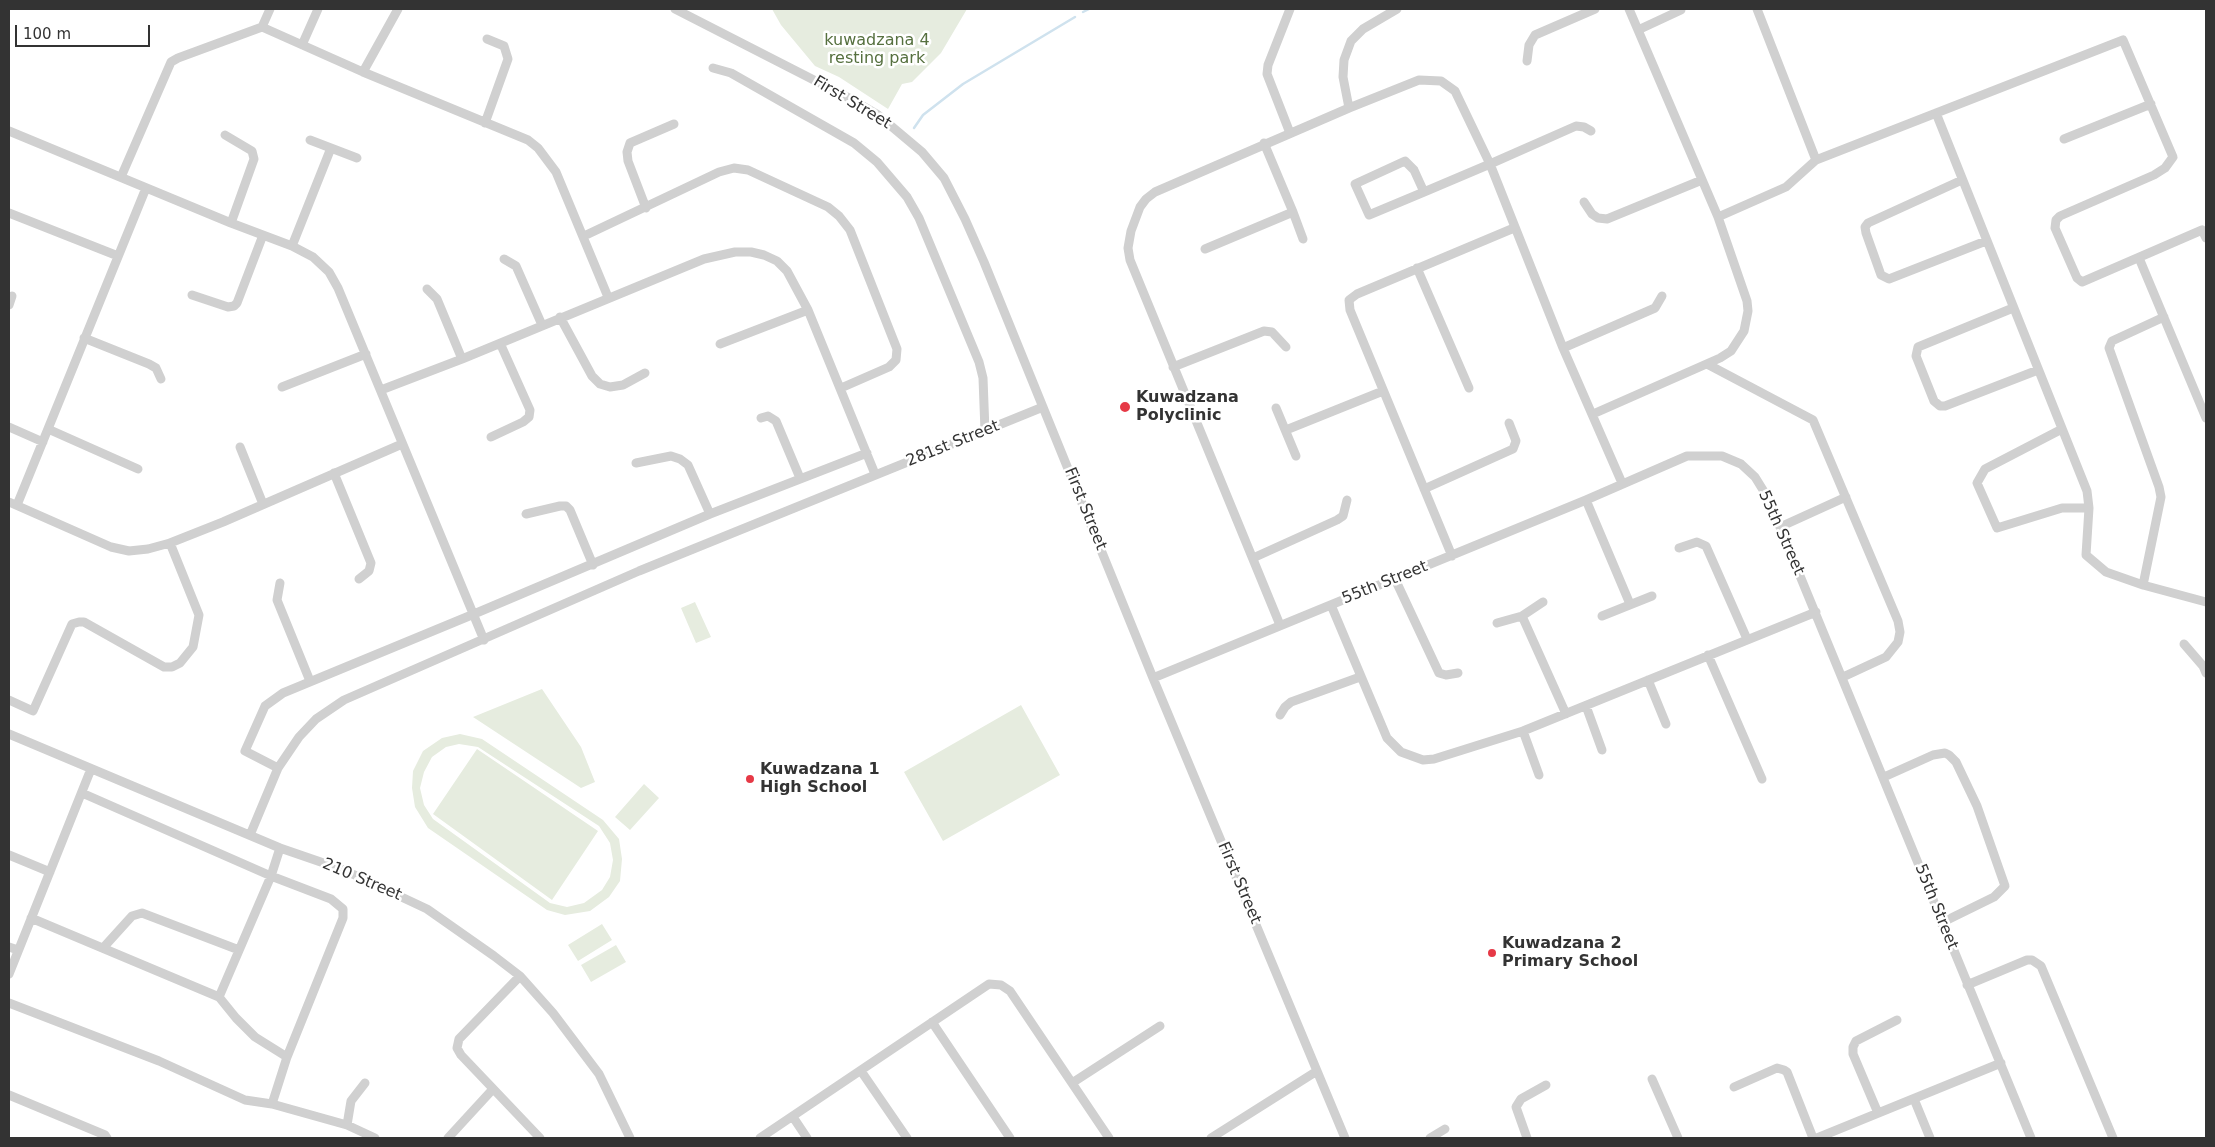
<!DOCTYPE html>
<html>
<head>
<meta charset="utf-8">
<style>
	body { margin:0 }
	#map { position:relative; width:2215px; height:1147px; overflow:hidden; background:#fff; font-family:"DejaVu Sans",sans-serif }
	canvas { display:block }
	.frame { position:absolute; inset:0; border:10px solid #333; pointer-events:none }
	.scale { position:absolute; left:15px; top:25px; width:135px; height:22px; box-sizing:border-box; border:2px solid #333; border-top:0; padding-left:6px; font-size:15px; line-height:18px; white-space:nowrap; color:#333; -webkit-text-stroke:4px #fff; paint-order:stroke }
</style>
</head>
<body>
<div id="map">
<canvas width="2215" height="1147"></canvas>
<div class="frame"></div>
<div class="scale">100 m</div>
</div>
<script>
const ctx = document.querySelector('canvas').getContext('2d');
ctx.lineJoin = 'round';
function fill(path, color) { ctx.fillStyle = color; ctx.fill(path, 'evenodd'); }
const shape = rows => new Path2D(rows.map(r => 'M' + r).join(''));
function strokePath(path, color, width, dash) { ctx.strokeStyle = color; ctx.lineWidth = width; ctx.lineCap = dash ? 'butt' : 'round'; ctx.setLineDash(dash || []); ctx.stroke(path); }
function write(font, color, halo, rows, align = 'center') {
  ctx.font = font + ' "DejaVu Sans",sans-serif'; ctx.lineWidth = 5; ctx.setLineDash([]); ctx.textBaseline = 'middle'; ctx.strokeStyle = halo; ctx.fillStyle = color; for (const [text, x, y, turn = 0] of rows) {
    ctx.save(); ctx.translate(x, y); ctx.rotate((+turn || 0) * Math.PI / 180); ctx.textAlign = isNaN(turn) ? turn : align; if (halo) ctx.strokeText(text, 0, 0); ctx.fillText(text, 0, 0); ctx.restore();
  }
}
fill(shape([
	[772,9,967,9,941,53,912,82,902,84,888,109,839,77,815,66,781,25],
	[695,602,711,637,696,643,681,608],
	[542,689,581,747,595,782,581,788,473,717],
	[1021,705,1060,775,943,841,904,772],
	[460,734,482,739,603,820,619,839,622,859,620,881,609,897,590,911,565,915,547,910,428,828,415,807,412,788,413,771,423,751,442,738],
	[459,744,478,747,599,826,610,843,613,860,610,877,602,890,584,903,567,907,550,903,433,819,424,805,420,788,424,772,432,757,446,747],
	[477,749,598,831,552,900,433,814],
	[644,784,659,798,630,830,615,817],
	[602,924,612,940,578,961,568,945],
	[616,945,626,962,591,982,581,965]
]), '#e6ecdf');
strokePath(shape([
	[1083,12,1089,9],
	[914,128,923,115,963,84,1075,17]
]), '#cfe2ee', 2.5);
strokePath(shape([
	[270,9,262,27,363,72,528,140,538,148,556,172,608,297],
	[675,9,849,98,878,115,922,152,944,178,965,219,984,262,1153,678,1345,1138],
	[1757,9,1816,160],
	[1638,30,1681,10],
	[302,45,318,9],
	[1527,61,1529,45,1535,35,1595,9],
	[713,68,731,73,854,143,877,162,907,197,919,218,979,362,983,378,985,431],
	[363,72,398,9],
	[1349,108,1343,77,1344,60,1351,41,1363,29,1397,9],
	[1936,113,2087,491,2089,508,2086,555,2106,572,2143,585,2206,602],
	[485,123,508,59,504,46,487,39],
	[9,131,231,223,292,246,313,257,329,272,338,288,484,640],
	[1290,133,1267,74,1268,65,1290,9],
	[225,135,252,151,254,159,231,223],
	[2064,139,2151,104],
	[310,140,357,158],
	[121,177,171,62,178,58,262,27],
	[1962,180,1868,223,1865,227,1866,233,1881,275,1889,279,1986,241],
	[1424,192,1414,170,1405,161,1355,184,1369,215,1424,192,1490,164,1576,126,1584,127,1591,131],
	[1584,202,1592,214,1598,218,1607,219,1702,180],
	[646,208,628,161,627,152,630,143,674,124],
	[1293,212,1303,239],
	[9,213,118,256],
	[1718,217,1786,187,1816,160,2123,40,2173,157,2165,168,2154,175,2060,216,2056,220,2055,228,2077,278,2082,282,2202,230,2206,238],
	[584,236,719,172,734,168,748,170,828,207,839,216,850,230,897,349,896,360,889,367,841,388],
	[292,246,331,148],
	[1205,249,1293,212,1264,143],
	[2139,258,2206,418],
	[504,259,516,266,542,325],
	[1417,268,1469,388],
	[427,289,437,299,462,359],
	[192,295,228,307,234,306,237,303,263,235],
	[9,305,12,296],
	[2013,308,1918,347,1916,356,1934,401,1940,406,1945,406,2038,370],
	[560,317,592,376,600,384,610,387,623,385,645,373],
	[84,338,149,364,156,368,161,379],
	[720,344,808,310],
	[1563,348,1655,308,1662,296],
	[1707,364,1813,420,1898,621,1900,632,1898,642,1886,657,1843,677],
	[1173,367,1264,331,1272,332,1286,347],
	[282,387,366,354],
	[381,390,462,359,704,259,735,252,751,252,764,255,777,261,787,271,808,310,875,474],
	[1276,408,1296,456],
	[1593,414,1720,358,1731,351,1744,331,1748,311,1747,301,1718,217,1629,9],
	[761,418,768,416,776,421,800,478],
	[9,427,43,442],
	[48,429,138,469],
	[2062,429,1985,469,1977,483,1997,528,2062,508,2089,508],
	[1286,430,1383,391],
	[491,437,523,422,529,417,530,410,500,343],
	[240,447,263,504],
	[636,463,671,456,680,459,688,465,710,514],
	[334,473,371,563,369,571,359,579],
	[1424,489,1513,449,1516,441,1509,423],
	[1586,500,1630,604],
	[9,502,111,547,129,551,148,549,170,543,223,522,402,444],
	[17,505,146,188],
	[526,514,560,506,566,506,570,510,593,565],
	[1780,527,1846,497],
	[1679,548,1697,542,1706,546,1747,639],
	[1452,556,1350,310,1349,300,1357,294,1514,228],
	[1253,558,1337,520,1343,516,1347,500],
	[1395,579,1439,673,1446,675,1458,673],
	[280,583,277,600,310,681],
	[2143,585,2161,497,2159,487,2109,348,2112,341,2164,317],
	[1331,605,1387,738,1401,752,1423,760,1434,759,1523,731,1816,612],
	[1522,616,1566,714],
	[1602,616,1652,596],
	[1497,623,1522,616,1543,602],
	[1280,625,1130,260,1128,248,1131,231,1140,207,1146,199,1155,192,1349,108,1419,80,1441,81,1455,91,1490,164,1563,348,1622,483],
	[2184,644,2203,666,2206,673],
	[1708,655,1762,779],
	[1153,678,1586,500,1687,456,1722,456,1741,464,1755,477,1768,498,2031,1138],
	[1648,680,1666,724],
	[9,700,33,711,72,624,79,622,84,622,164,667,172,667,180,663,193,647,199,615,170,543],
	[1586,706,1602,750],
	[1280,715,1285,707,1291,702,1360,677],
	[1523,731,1539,775],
	[9,734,280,848,344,870,427,909,494,956,520,976,553,1013,599,1074,630,1138],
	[278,768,245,751,265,706,283,693,474,614,710,514,867,453],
	[1884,777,1933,755,1945,753,1949,755,1956,762,1977,806,2005,886,1994,897,1941,923],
	[82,793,271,876,331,899,343,909,343,918,287,1057,272,1104],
	[250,835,278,768,299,737,316,719,344,700,639,571,1043,407],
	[9,855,50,872],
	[31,918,219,997,271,876,280,848],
	[9,947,18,950],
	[103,948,132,916,142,913,239,950],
	[9,974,91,769],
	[520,976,459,1039,457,1048,461,1055,540,1138],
	[1967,985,2027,960,2032,960,2041,966,2113,1138],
	[219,997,236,1018,255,1037,287,1057],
	[9,1003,159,1061,245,1100,272,1104,347,1125,375,1138],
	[932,1022,1010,1138],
	[861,1071,907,1138],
	[1652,1079,1678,1138],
	[1072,1083,1160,1026],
	[1734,1087,1777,1068,1784,1070,1787,1072,1813,1138],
	[9,1095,105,1135,107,1138],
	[1914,1099,1930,1138],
	[1878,1113,1853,1054,1853,1047,1856,1041,1897,1020],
	[793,1117,807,1138],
	[347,1125,351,1101,365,1083],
	[448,1138,493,1089],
	[760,1138,989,984,1001,985,1010,991,1109,1138],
	[1211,1138,1317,1071],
	[1430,1138,1445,1129],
	[1527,1138,1516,1107,1521,1099,1546,1085],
	[1817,1138,2001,1063]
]), '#d0d0d0', 9);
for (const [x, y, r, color] of [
	[1125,407,6,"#e63946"],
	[750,779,5,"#e63946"],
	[1492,953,5,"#e63946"]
]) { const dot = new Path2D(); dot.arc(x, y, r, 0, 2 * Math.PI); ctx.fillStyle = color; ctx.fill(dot); strokePath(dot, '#fff', 2); }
write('16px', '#56703f', '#fff', [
	["kuwadzana 4",877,41],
	["resting park",877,59]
]);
write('16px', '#333', '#fff', [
	["First Street",852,103,31],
	["281st Street",953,444,-22],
	["First Street",1085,509,68],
	["55th Street",1781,533,66],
	["55th Street",1385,583,-22],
	["210 Street",362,880,23],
	["First Street",1239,883,67],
	["55th Street",1936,907,68]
]);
write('bold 16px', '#333', '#fff', [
	["Kuwadzana",1136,398],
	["Polyclinic",1136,416],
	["Kuwadzana 1",760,770],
	["High School",760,788],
	["Kuwadzana 2",1502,944],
	["Primary School",1502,962]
], 'left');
</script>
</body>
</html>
